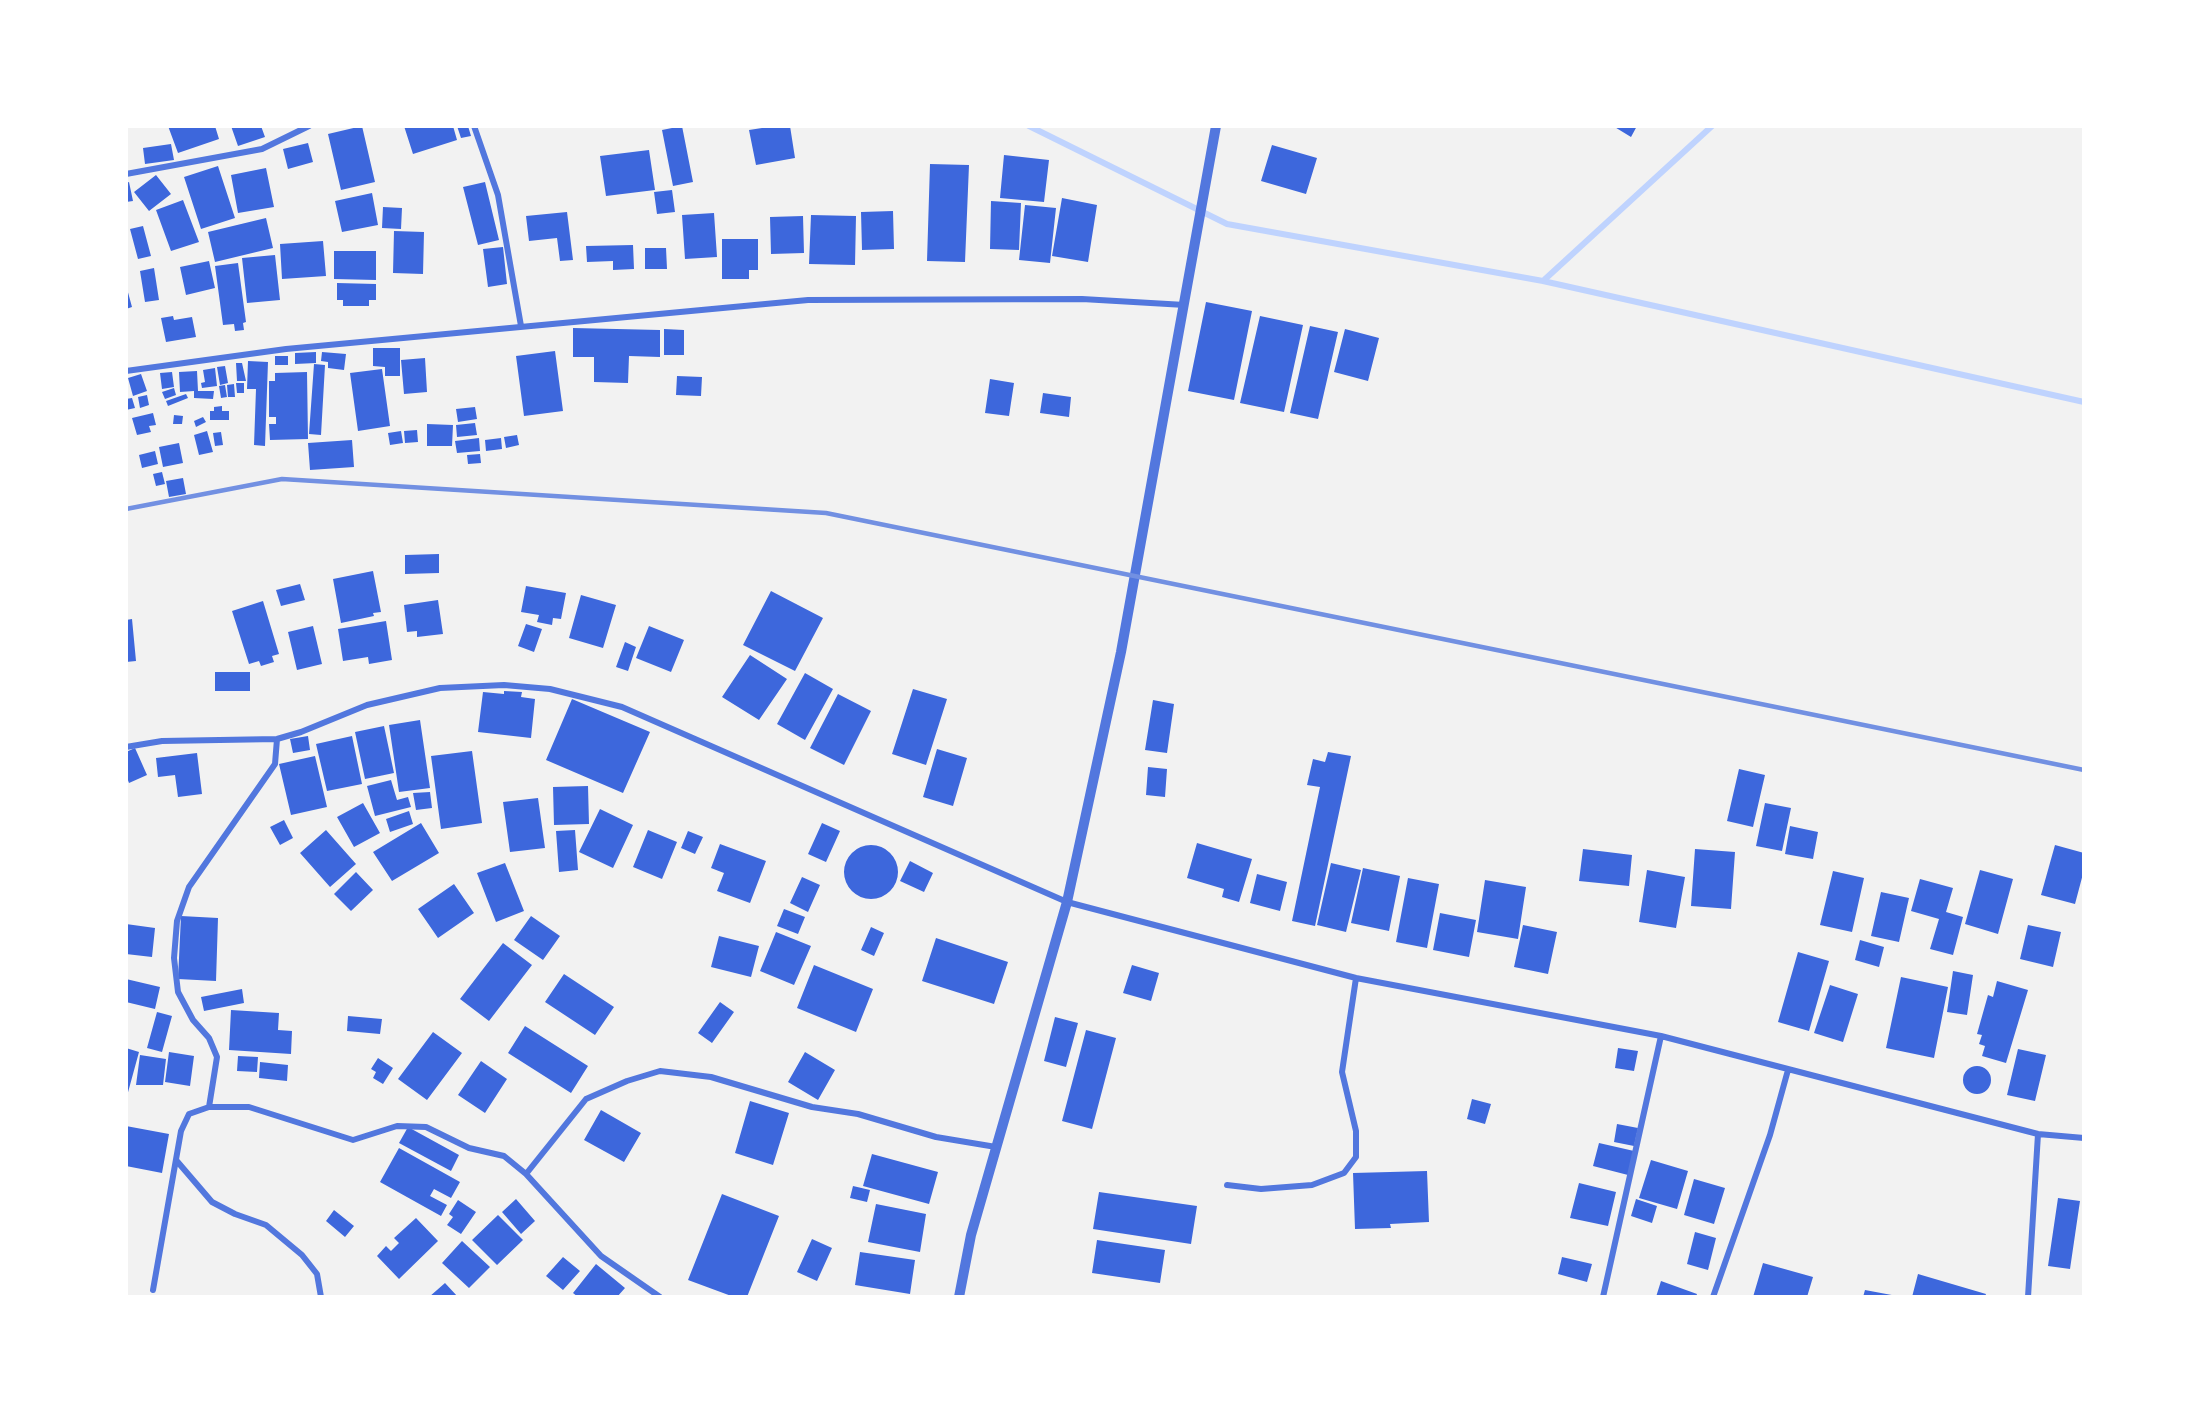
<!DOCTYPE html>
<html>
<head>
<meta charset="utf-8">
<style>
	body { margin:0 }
	#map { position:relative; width:2210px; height:1423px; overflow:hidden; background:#f2f2f2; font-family:Cabin,sans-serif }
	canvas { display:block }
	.frame { position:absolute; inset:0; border:128px solid #fff; pointer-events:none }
</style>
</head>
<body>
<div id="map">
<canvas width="2210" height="1423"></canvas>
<div class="frame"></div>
</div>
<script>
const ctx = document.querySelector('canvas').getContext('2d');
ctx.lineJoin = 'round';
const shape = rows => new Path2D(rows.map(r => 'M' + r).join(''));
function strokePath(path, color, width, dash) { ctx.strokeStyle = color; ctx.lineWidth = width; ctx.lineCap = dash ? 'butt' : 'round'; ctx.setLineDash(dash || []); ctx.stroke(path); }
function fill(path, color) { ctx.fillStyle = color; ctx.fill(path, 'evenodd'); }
strokePath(shape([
	[1029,126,1227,224,1543,281,2084,402],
	[1543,281,1712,126]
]), '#bfd3fe', 6);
fill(shape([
	[168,126,215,126,219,139,178,153],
	[231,126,261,126,265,137,238,146],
	[362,126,375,182,341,190,328,134],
	[404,126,453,126,457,140,413,154],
	[457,126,468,126,471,136,461,138],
	[682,126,693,182,673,186,662,130],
	[775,126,790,126,795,158,756,165,749,130],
	[1613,126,1637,126,1631,137],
	[308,143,313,162,288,169,283,149],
	[171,144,174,160,145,164,143,148],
	[1272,145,1317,158,1306,194,1261,181],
	[649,150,655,190,606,196,600,156],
	[1004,155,1049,160,1044,202,1000,198],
	[930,164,969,165,965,262,927,261],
	[218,166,235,218,201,229,184,177],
	[266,168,274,207,238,213,231,175],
	[156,175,171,194,149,211,134,192],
	[129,182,133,201,126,202,126,183],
	[485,182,499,240,478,245,463,187],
	[672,190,675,212,657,214,654,192],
	[372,193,378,225,342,232,335,201],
	[1062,198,1097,205,1088,262,1052,256],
	[183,200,199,242,171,251,156,210],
	[991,201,1021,203,1019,250,990,249],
	[1025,205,1056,208,1050,263,1019,260],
	[383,207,402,208,401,229,382,228],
	[893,211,894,249,862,250,861,212],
	[567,212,573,260,560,261,557,238,529,241,526,216],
	[714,213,717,257,685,259,682,215],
	[811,215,856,216,855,265,809,264],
	[803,216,804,253,771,254,770,217],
	[266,218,273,248,215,262,208,232],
	[143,226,151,256,138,259,130,229],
	[394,231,424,232,423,274,393,273],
	[722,239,758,239,758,270,749,270,749,279,722,279],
	[323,241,326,276,282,279,280,244],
	[633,245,634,269,613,270,613,261,587,262,586,246],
	[503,247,507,284,488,287,483,249],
	[645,248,666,248,667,269,645,269],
	[334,251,376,251,376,280,334,279],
	[275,255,280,300,247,303,242,258],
	[209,261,215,288,186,295,180,267],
	[238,263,246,322,243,323,244,330,235,331,234,324,223,325,215,266],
	[154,268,159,300,145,302,140,271],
	[337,283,376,284,376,300,369,300,369,306,343,306,343,300,337,300],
	[126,285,132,307,126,309],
	[1206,302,1252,311,1234,400,1188,391],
	[173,316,174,320,192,317,196,337,166,342,161,318],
	[1260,316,1303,325,1284,412,1240,403],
	[1310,326,1338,332,1318,419,1290,413],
	[573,328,660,330,660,357,629,356,628,383,594,382,594,357,573,357],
	[664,329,684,330,684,355,664,355],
	[1345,329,1379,338,1368,381,1334,372],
	[373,348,400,348,400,376,385,376,385,367,373,366],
	[555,351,563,411,524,416,516,356],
	[316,352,316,363,295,364,295,353],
	[322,352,346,354,344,370,328,368,328,362,321,361],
	[275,356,288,356,288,365,275,365],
	[425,358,427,392,404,394,401,360],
	[248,361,268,362,265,446,254,445,256,389,247,389],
	[236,363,242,363,246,381,237,381],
	[314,364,325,365,321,435,309,434],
	[225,366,228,383,220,385,217,367],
	[215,368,217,386,202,388,201,383,205,382,203,370],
	[382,369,390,426,358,431,350,373],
	[197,371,198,391,214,391,213,399,194,398,194,391,180,392,179,372],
	[172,372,174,387,162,389,160,373],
	[307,372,308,439,270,440,269,424,276,424,276,417,269,417,269,381,275,381,275,373],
	[141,374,147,391,133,396,128,378],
	[677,376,702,377,701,396,676,395],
	[990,379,1014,383,1009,416,985,413],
	[236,383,244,383,244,393,237,393],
	[234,384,235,397,228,397,227,385],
	[225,385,227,397,221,398,219,386],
	[174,388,176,395,165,399,162,392],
	[1043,393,1071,397,1069,417,1040,413],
	[186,394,188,398,168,406,166,401],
	[147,395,149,405,140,408,138,397],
	[132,398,135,408,126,410,126,399],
	[222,406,222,411,229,411,229,420,210,420,210,411,214,411,214,407],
	[475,407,477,419,458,422,456,409],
	[153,413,156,425,149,426,151,432,137,435,132,418],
	[174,415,183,416,182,424,173,424],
	[203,417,206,422,196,427,194,421],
	[475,423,477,435,457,437,456,425],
	[427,424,453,425,452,446,427,446],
	[417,430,418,442,405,443,404,431],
	[207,431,213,452,199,455,194,435],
	[401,431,403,443,390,445,388,433],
	[221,432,223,445,215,446,213,433],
	[517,435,519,445,506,448,504,437],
	[479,438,480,451,457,453,455,441],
	[501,438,502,449,486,451,485,440],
	[352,440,354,467,310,470,308,443],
	[179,443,183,463,163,467,159,447],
	[155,451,158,464,142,468,139,455],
	[480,454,481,463,468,464,467,455],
	[162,472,165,484,156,486,153,474],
	[183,478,186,494,169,497,166,481],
	[439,554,439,573,405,574,405,555],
	[373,571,381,612,373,613,374,616,341,623,333,579],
	[300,584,305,600,281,606,276,590],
	[526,586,566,593,561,619,553,618,552,625,537,622,539,615,521,612],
	[771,591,823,618,795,671,743,645],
	[581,595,616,605,603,648,569,638],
	[438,600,443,634,417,637,417,631,407,632,404,605],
	[263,601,279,654,272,656,274,662,261,666,259,661,249,664,232,611],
	[132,619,136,661,126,662,126,620],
	[386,621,392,660,369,664,368,657,343,661,338,629],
	[526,624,542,629,534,652,518,646],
	[313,626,322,664,297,670,288,632],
	[649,626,684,640,671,672,636,658],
	[625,642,636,647,628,671,616,667],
	[750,655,787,679,759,720,722,697],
	[215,672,250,672,250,691,215,691],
	[805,673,833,689,805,740,777,724],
	[913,689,947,699,926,765,892,754],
	[504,691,522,692,521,697,535,699,531,738,478,732,483,692,504,694],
	[838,694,871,711,844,765,810,748],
	[572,699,650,732,623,793,546,760],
	[1153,700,1174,704,1167,753,1145,750],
	[420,720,430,788,399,792,389,725],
	[384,726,394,773,365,779,355,732],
	[308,736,310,750,293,753,290,739],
	[352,736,362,784,327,791,316,744],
	[135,748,147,775,129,783,126,775,126,752],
	[937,749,967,758,953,806,923,797],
	[472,751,482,823,441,829,431,756],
	[1328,752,1351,756,1315,926,1292,921,1320,787,1307,785,1313,759,1325,762],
	[197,753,202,794,178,797,175,775,158,777,156,758],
	[315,756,327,807,291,815,279,764],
	[1148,767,1167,769,1165,797,1146,795],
	[1739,769,1765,775,1753,827,1727,821],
	[391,780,397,800,408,797,411,807,375,816,367,786],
	[588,786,589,824,554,825,553,787],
	[430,792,432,808,416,810,413,793],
	[538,798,545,848,510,852,503,802],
	[363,803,380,833,354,847,337,817],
	[1765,803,1791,808,1782,851,1756,846],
	[600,809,633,825,613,868,579,852],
	[409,811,413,824,390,832,386,819],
	[284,820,293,838,280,845,270,827],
	[421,823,439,853,392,881,373,852],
	[822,823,840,831,826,862,808,854],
	[1790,826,1818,832,1813,859,1785,854],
	[326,830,356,864,330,887,300,853],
	[575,830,578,870,559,872,556,831],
	[648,830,677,842,662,879,633,867],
	[688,831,703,837,695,854,681,848],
	[1197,843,1252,859,1239,902,1222,897,1224,889,1187,878],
	[720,844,766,861,750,903,717,891,724,873,711,868],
	[2055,845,2084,853,2084,870,2075,904,2041,895],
	'844 872a27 27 0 1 1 54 0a27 27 0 1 1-54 0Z',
	[1583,849,1632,855,1629,886,1579,881],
	[1695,849,1735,852,1731,909,1691,906],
	[910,861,933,873,924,892,900,881],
	[505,863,524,911,496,922,477,873],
	[1331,863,1361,870,1346,932,1317,925],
	[1363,868,1400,876,1389,931,1351,923],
	[1647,870,1685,877,1676,928,1639,922],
	[1980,870,2013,879,1998,934,1965,924],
	[1833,871,1864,878,1852,932,1820,925],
	[356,872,373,890,351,911,334,894],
	[1257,874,1287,882,1280,911,1250,903],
	[802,877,820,885,808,912,790,903],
	[1408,878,1439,884,1427,948,1396,942],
	[1920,879,1953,888,1946,912,1963,917,1953,955,1930,949,1939,919,1911,911],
	[1485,880,1526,887,1518,939,1477,932],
	[454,884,474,913,438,938,418,909],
	[1881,892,1909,898,1899,942,1871,936],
	[784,909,805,917,798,934,777,926],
	[1440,913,1476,920,1469,957,1433,950],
	[181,916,218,918,216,981,178,979],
	[531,916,560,936,543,960,514,940],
	[126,924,155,928,152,957,126,954],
	[1523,925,1557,932,1548,974,1514,967],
	[2028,925,2061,932,2053,967,2020,959],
	[871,927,884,933,874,956,861,950],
	[776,932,811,946,794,985,760,971],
	[719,936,759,946,751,977,711,967],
	[936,938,1008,962,994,1004,922,981],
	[1860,940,1884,947,1879,967,1855,960],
	[503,943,532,965,489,1021,460,999],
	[1798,952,1829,961,1809,1031,1778,1022],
	[814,965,873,989,856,1032,797,1008],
	[1132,965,1159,973,1151,1001,1123,993],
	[1953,971,1973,975,1967,1015,1947,1012],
	[564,974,614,1007,595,1035,545,1002],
	[1901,977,1948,987,1934,1058,1886,1048],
	[126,979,160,987,155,1009,126,1002],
	[1997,981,2028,990,2006,1063,1982,1056,1985,1046,1979,1044,1982,1035,1977,1034,1988,995,1993,997],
	[1830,985,1858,994,1843,1042,1814,1033],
	[242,989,244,1003,204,1011,201,997],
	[720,1002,734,1012,712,1043,698,1033],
	[231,1010,279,1013,278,1030,292,1031,291,1054,229,1050],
	[157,1012,172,1016,162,1052,147,1048],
	[348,1016,382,1019,380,1034,347,1031],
	[1055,1017,1078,1023,1066,1067,1044,1061],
	[525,1026,588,1066,571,1093,508,1053],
	[1086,1030,1116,1038,1092,1129,1062,1121],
	[433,1032,462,1053,427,1100,398,1079],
	[126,1048,139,1052,127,1096,126,1096],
	[1618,1048,1638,1051,1634,1071,1615,1068],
	[2018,1049,2046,1055,2035,1101,2007,1095],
	[169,1052,194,1056,190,1086,165,1082],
	[805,1052,835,1070,818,1100,788,1082],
	[140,1055,166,1059,163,1085,136,1085],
	[238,1056,258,1057,257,1072,237,1071],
	[378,1058,393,1068,383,1084,373,1078,376,1072,371,1069],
	[481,1061,507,1079,485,1113,458,1095],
	[260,1062,288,1065,287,1081,259,1078],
	'1963 1080a14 14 0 1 1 28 0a14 14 0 1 1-28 0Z',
	[1472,1099,1491,1104,1485,1124,1467,1119],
	[750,1101,789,1113,773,1165,735,1153],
	[601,1110,641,1133,624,1162,584,1140],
	[1617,1124,1638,1128,1634,1146,1614,1142],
	[126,1126,169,1134,162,1173,126,1166],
	[408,1127,459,1155,451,1171,399,1143],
	[1599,1143,1634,1151,1628,1175,1593,1166],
	[399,1148,460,1182,451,1198,434,1189,430,1196,447,1205,441,1216,380,1182],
	[872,1154,938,1172,929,1204,863,1186],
	[1651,1160,1688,1171,1677,1209,1639,1198],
	[1427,1171,1429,1222,1390,1224,1391,1228,1355,1229,1353,1173],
	[1694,1179,1725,1188,1714,1224,1684,1215],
	[1579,1183,1616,1192,1608,1226,1570,1218],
	[853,1186,870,1190,867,1202,850,1198],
	[1099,1192,1197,1206,1191,1244,1093,1229],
	[722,1194,779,1216,747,1297,734,1297,688,1280],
	[2058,1198,2080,1201,2070,1269,2048,1266],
	[516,1199,535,1221,521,1234,502,1212],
	[1636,1199,1657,1206,1652,1223,1631,1216],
	[458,1200,476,1212,461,1234,447,1225,453,1217,449,1214],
	[876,1204,926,1214,920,1252,868,1242],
	[334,1210,354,1226,345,1237,326,1221],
	[498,1215,523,1240,497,1265,472,1240],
	[416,1218,438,1241,399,1279,377,1256,386,1246,391,1251,399,1243,394,1238],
	[1695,1232,1716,1238,1708,1270,1687,1264],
	[812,1239,832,1248,817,1281,797,1272],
	[1097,1240,1165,1250,1160,1283,1092,1273],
	[462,1241,490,1267,469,1288,442,1263],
	[860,1252,915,1260,910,1294,855,1285],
	[563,1257,580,1271,563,1290,546,1276],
	[1562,1257,1592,1264,1587,1282,1558,1274],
	[1763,1263,1813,1277,1807,1297,1753,1297],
	[596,1264,625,1288,617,1297,578,1297,573,1293],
	[1918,1274,1986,1294,1985,1297,1912,1297],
	[1661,1281,1697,1294,1696,1297,1656,1297],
	[445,1283,458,1297,429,1297],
	[1865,1290,1897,1296,1897,1297,1863,1297]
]), '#3d67dc');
strokePath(shape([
	[474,126,498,195,521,326],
	[126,174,262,149,309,126],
	[126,371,286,349,808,300,1082,299,1185,305],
	[126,747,162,741,277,739,301,732,367,705,440,688,504,685,550,689,622,707,1067,902,1356,978,1661,1036,2038,1134,2084,1138],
	[209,1107,217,1057,209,1038,193,1020,178,992,174,958,177,921,189,887,275,764,277,739],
	[176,1160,212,1202,235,1214,266,1225,302,1255,317,1274,321,1297],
	[526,1174,601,1256,660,1297],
	[1227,1185,1261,1189,1312,1185,1344,1173,1356,1157,1356,1131,1342,1072,1356,978],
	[153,1290,181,1131,189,1114,209,1107,249,1107,353,1140,397,1126,426,1127,469,1148,504,1156,526,1174,586,1099,627,1081,660,1071,711,1077,812,1107,858,1114,936,1137,996,1147],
	[1603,1297,1661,1036],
	[1713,1297,1770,1135,1788,1070],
	[2028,1297,2038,1134]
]), '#5277de', 6);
strokePath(shape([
	[959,1297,971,1235,1067,902,1121,652,1216,126]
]), '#5277de', 10);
strokePath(shape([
	[126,509,282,479,826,513,2084,770]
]), '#7290e2', 4.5);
</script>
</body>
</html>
